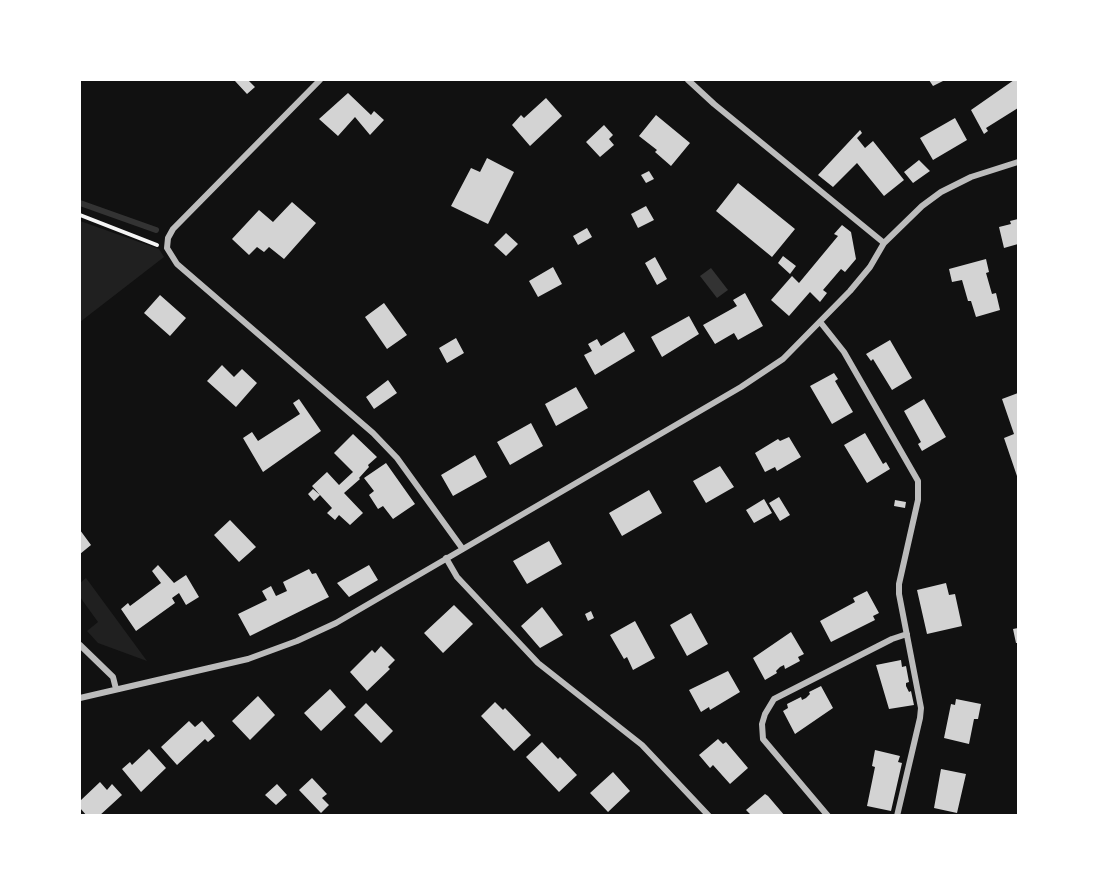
<!DOCTYPE html>
<html>
<head>
<meta charset="utf-8">
<style>
	body { margin:0 }
	#map { position:relative; width:1098px; height:895px; overflow:hidden; background:#111; font-family:Commissioner,sans-serif }
	canvas { display:block }
	.frame { position:absolute; inset:0; border:81px solid #fff; pointer-events:none }
</style>
</head>
<body>
<div id="map">
<canvas width="1098" height="895"></canvas>
<div class="frame"></div>
</div>
<script>
const ctx = document.querySelector('canvas').getContext('2d');
ctx.lineJoin = 'round';
function fill(path, color) { ctx.fillStyle = color; ctx.fill(path, 'evenodd'); }
const shape = rows => new Path2D(rows.map(r => 'M' + r).join(''));
function strokePath(path, color, width, dash) { ctx.strokeStyle = color; ctx.lineWidth = width; ctx.lineCap = dash ? 'butt' : 'round'; ctx.setLineDash(dash || []); ctx.stroke(path); }
fill(shape([
	[80,221,159,249,164,257,80,322],
	[86,578,147,661,98,643,87,631,98,622,80,597,80,583]
]), '#202020');
fill(shape([
	[711,268,728,290,717,298,700,276]
]), '#333');
strokePath(shape([
	[80,203,156,230]
]), '#333', 6);
fill(shape([
	[237,80,248,80,255,87,247,94,235,81],
	[929,80,945,80,933,86],
	[1014,80,1018,80,1018,108,986,128,988,131,984,134,971,110],
	[348,93,371,115,374,111,384,120,370,135,355,117,338,136,319,119],
	[546,98,562,116,530,146,512,125,521,115,524,118],
	[656,115,690,143,671,166,655,152,657,150,639,136],
	[955,118,967,140,933,160,920,138],
	[604,125,613,135,609,139,614,145,600,157,586,142],
	[860,130,862,133,857,138,865,148,873,141,904,180,884,196,857,163,833,187,818,175],
	[487,158,514,172,488,224,451,206,471,168,480,172],
	[919,160,930,171,913,183,904,172],
	[649,171,654,179,646,183,641,175],
	[738,183,795,229,772,257,716,211],
	[292,202,316,223,284,259,269,247,264,252,257,247,249,255,232,239,259,210,273,222],
	[646,206,654,220,638,228,631,214],
	[1018,219,1018,244,1004,248,999,227,1011,224,1010,221],
	[842,225,851,232,856,259,845,272,841,269,823,290,827,293,820,302,810,292,789,316,771,300,792,276,799,283,838,236,834,234],
	[587,228,592,237,578,245,573,236],
	[506,233,518,244,506,256,494,245],
	[783,256,796,266,790,274,778,263],
	[655,257,667,279,657,285,645,263],
	[986,259,989,272,986,273,992,294,996,293,1000,310,976,317,971,301,968,301,962,280,952,282,949,269],
	[553,267,562,284,538,297,529,281],
	[745,293,763,326,738,340,734,333,715,344,703,325,737,306,733,300],
	[160,295,186,318,170,336,144,313],
	[384,303,407,335,387,349,365,317],
	[689,316,699,334,662,357,651,337],
	[624,332,635,351,595,375,584,355,592,351,588,344,597,339,601,346],
	[456,338,464,353,447,363,439,348],
	[890,340,912,378,892,390,873,359,871,361,866,354],
	[222,365,234,377,242,369,257,383,236,407,207,381],
	[834,373,838,379,835,381,853,412,832,424,810,386],
	[388,380,397,393,374,409,366,397],
	[576,387,588,408,556,426,545,404],
	[1018,393,1018,479,1004,438,1014,434,1002,399],
	[299,399,321,431,263,472,243,438,252,432,258,441,300,414,293,403],
	[924,399,946,437,922,451,918,444,921,442,904,411],
	[531,423,543,446,510,465,497,442],
	[865,433,883,464,886,462,890,469,867,483,844,445],
	[353,434,377,457,368,465,369,467,359,478,360,479,344,493,363,513,350,525,339,515,335,520,327,513,332,508,320,495,314,501,308,494,313,489,320,495,312,486,327,472,339,485,353,472,334,453],
	[789,437,801,457,777,471,775,467,765,472,755,453,778,439,780,441],
	[475,455,487,477,453,496,441,475],
	[386,463,415,504,393,519,383,506,378,509,369,495,374,491,364,478],
	[720,466,734,487,706,503,693,481],
	[649,490,662,513,622,536,609,513],
	[779,497,790,515,780,521,769,503],
	[764,499,772,513,754,523,746,510],
	[895,500,906,502,905,508,894,506],
	[230,520,256,547,239,562,214,535],
	[80,530,91,545,80,554],
	[549,541,562,564,527,584,513,561],
	[158,565,174,583,186,575,199,597,186,605,179,593,172,598,175,603,136,631,121,609,128,603,130,606,161,583,152,571],
	[369,565,378,580,349,597,337,583],
	[309,569,312,574,316,573,329,597,250,636,238,614,267,600,262,591,271,586,276,596,287,591,283,582],
	[946,583,949,595,955,594,962,626,927,634,917,590],
	[867,591,879,613,873,616,875,620,831,642,820,621,855,602,853,598],
	[454,605,473,624,443,653,424,633],
	[542,607,563,635,540,648,521,626],
	[591,611,594,618,588,621,585,614],
	[691,613,708,644,687,656,670,625],
	[635,621,655,658,633,670,627,657,624,659,610,635],
	[1018,628,1018,643,1016,643,1013,629],
	[791,632,804,654,798,657,800,661,785,669,784,665,780,667,776,671,777,673,765,680,753,658],
	[381,646,395,660,388,667,390,669,367,691,350,672,372,650,375,653],
	[901,660,902,667,906,666,909,682,906,683,906,686,909,692,911,691,914,705,889,709,876,665],
	[728,671,740,692,710,710,709,707,701,712,689,690],
	[821,686,833,708,795,734,783,711,788,708,787,704,801,697,802,700,806,698,810,694,809,692],
	[330,689,346,707,321,731,304,713],
	[258,696,275,715,250,740,232,721],
	[956,699,981,704,978,719,974,719,969,744,944,738,951,704,955,705],
	[495,702,503,710,505,708,531,735,514,751,481,716],
	[366,703,393,731,381,743,354,715],
	[189,721,195,727,202,721,215,736,208,742,205,739,177,765,161,747],
	[718,739,723,744,726,742,748,768,730,784,713,765,710,768,699,755],
	[542,742,558,759,560,757,577,775,559,792,526,757],
	[149,749,166,768,141,792,122,769,130,762,132,765],
	[875,750,900,756,898,762,902,763,891,811,867,806,875,767,872,766],
	[941,769,966,774,957,813,934,808],
	[613,772,630,791,608,812,590,793],
	[312,778,327,794,322,798,329,805,321,813,299,790],
	[100,782,107,790,112,784,122,795,99,816,87,816,80,808,80,801],
	[277,784,287,795,276,805,265,795],
	[765,794,768,796,785,816,752,816,746,810]
]), '#d3d3d3');
strokePath(shape([
	[80,215,157,245]
]), '#f5f5f5', 4);
strokePath(shape([
	[320,80,173,229,168,238,167,248,177,264,373,433,397,458,462,548],
	[688,80,714,104,884,243],
	[821,323,844,352,918,481,918,500,899,584,899,594,921,708,920,718,897,816],
	[446,558,457,577,538,663,642,745,709,816],
	[80,645,113,677,116,689],
	[80,698,248,659,297,641,336,623,741,387,783,359,850,291,870,267,884,243,922,206,941,192,971,177,1018,162],
	[828,816,763,739,762,724,765,714,774,699,892,639,907,634]
]), '#bcbcbc', 6);
</script>
</body>
</html>
